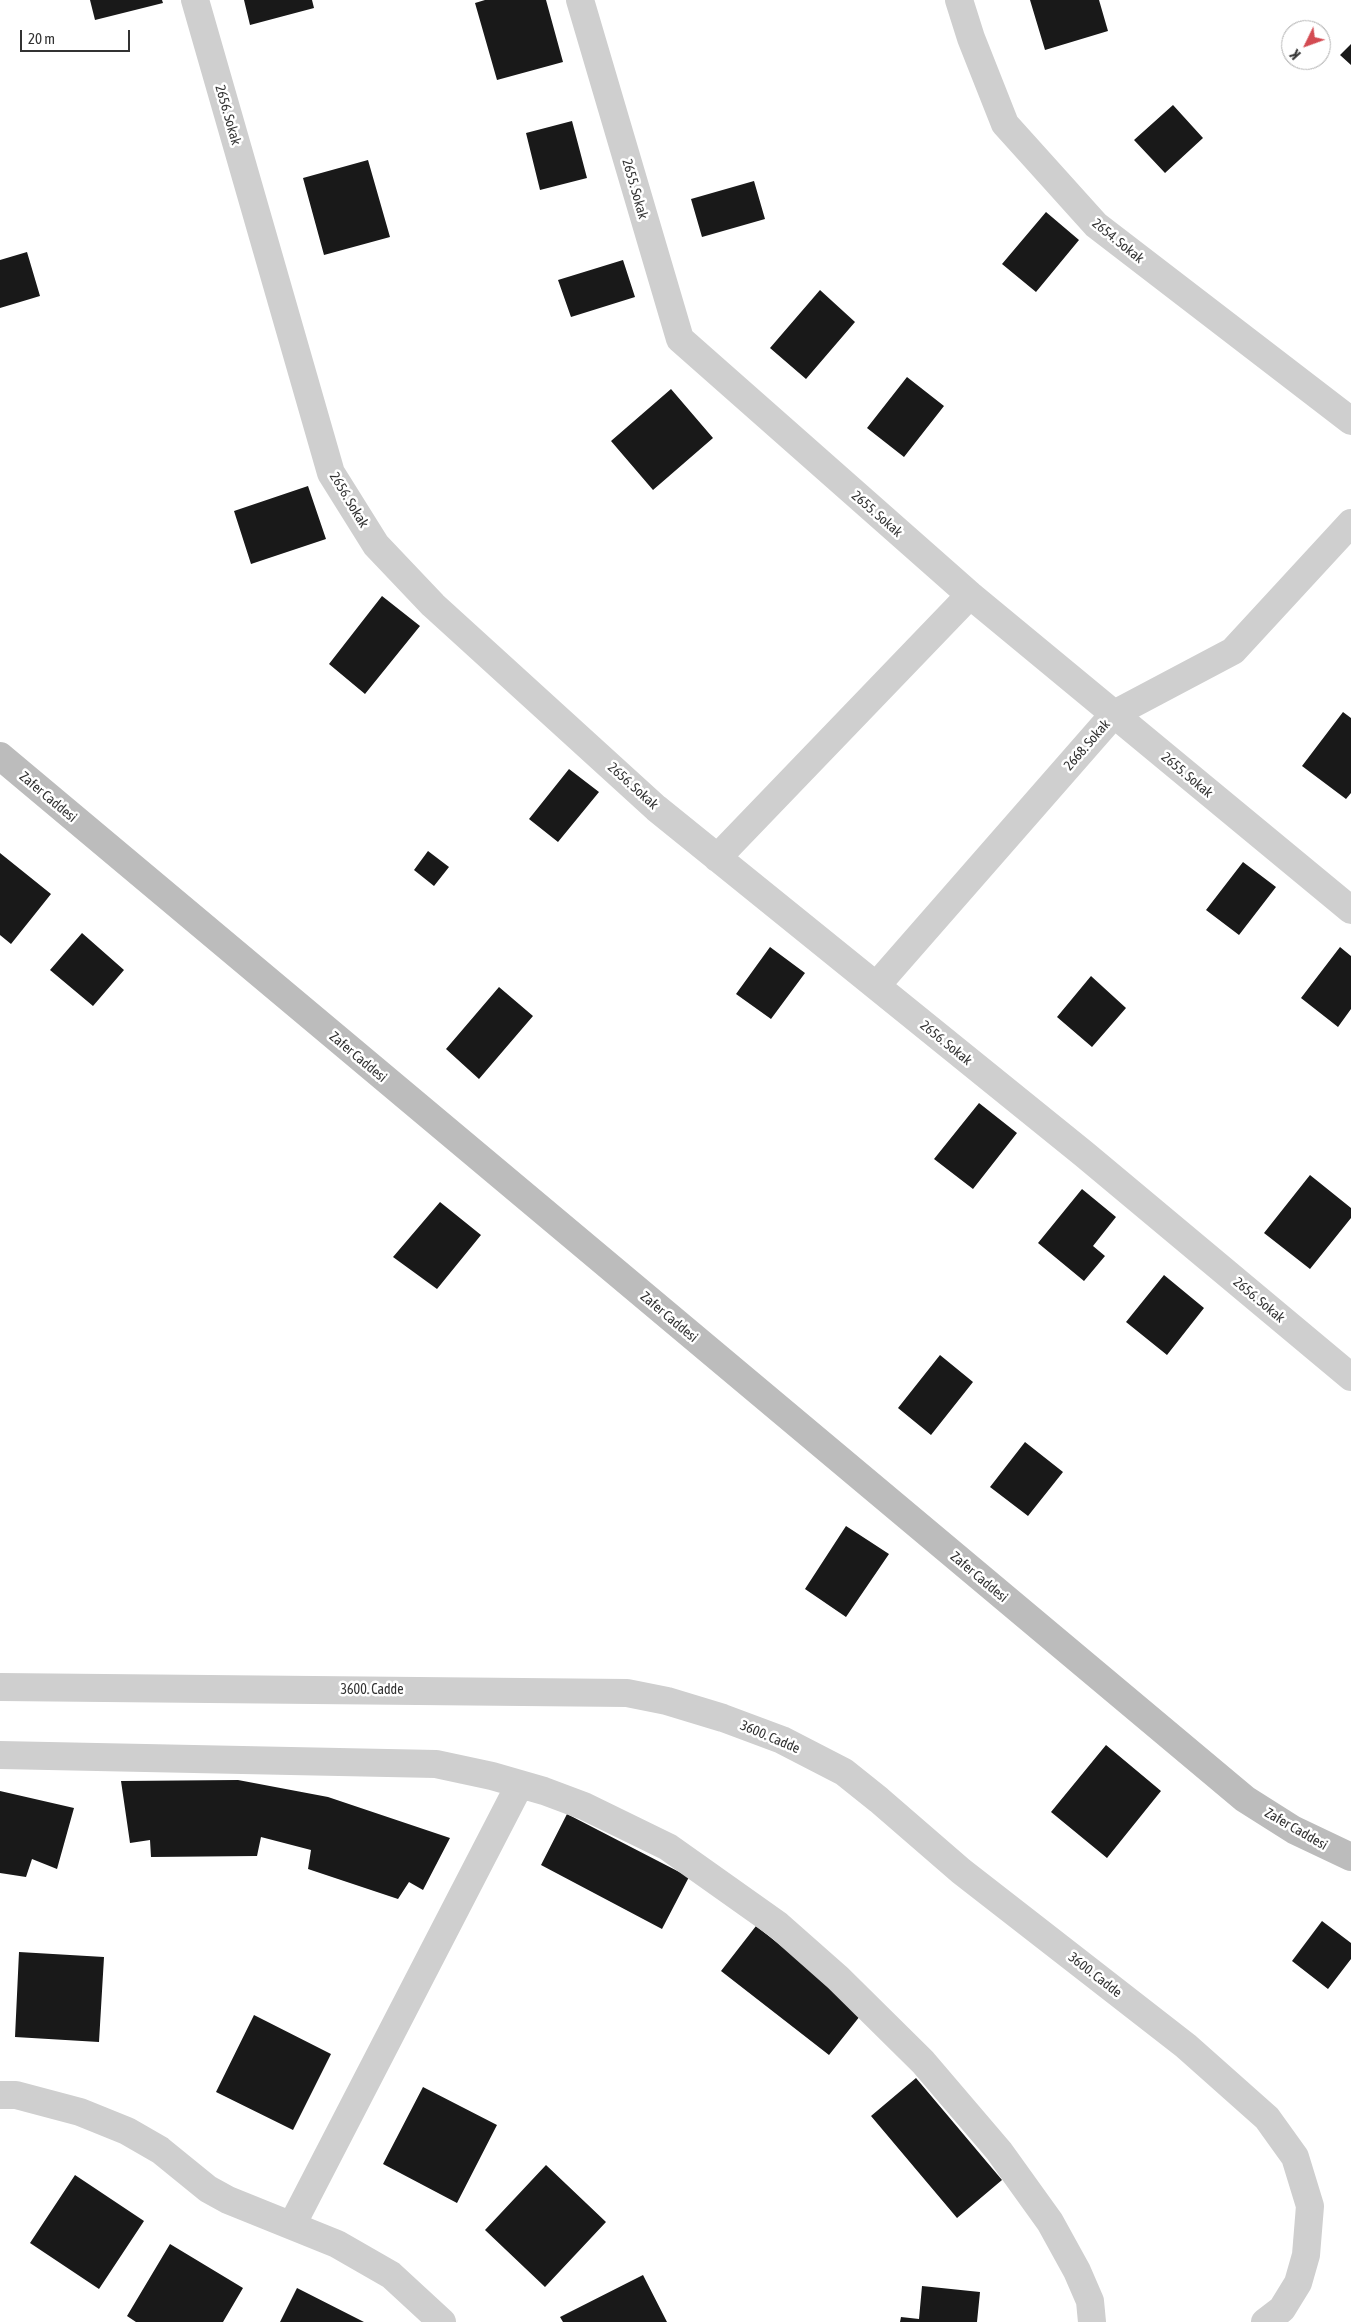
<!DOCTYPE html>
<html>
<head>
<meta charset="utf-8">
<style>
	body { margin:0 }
	#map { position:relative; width:1351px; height:2322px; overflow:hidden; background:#fff; font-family:"Asap Condensed",sans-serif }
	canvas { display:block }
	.north { position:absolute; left:1281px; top:20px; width:50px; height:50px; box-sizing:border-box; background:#fff; border:1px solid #adadad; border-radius:50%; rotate:228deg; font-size:14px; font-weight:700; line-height:20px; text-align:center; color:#323232 }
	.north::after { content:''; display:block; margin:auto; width:18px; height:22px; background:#d34b52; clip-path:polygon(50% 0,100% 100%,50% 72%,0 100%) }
	.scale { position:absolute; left:20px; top:30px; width:110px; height:22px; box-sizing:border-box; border:2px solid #323232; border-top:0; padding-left:6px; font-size:15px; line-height:18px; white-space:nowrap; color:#323232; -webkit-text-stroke:4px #fff; paint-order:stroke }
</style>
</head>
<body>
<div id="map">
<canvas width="1351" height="2322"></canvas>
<div class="north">K</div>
<div class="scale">20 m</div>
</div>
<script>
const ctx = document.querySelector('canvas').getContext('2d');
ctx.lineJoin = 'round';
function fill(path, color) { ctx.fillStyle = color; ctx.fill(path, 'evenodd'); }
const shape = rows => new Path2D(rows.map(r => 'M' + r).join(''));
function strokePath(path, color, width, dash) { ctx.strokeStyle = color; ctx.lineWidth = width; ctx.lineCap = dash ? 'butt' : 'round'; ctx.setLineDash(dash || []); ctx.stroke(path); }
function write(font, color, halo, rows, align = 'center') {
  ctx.font = font + ' "Asap Condensed",sans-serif'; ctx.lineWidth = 5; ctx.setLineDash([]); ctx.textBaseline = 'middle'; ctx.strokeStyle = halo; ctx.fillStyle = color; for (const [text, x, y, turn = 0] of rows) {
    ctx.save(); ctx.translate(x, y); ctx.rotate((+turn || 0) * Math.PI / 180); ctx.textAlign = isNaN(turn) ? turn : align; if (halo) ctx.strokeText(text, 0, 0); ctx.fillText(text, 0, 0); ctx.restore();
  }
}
fill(shape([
	[90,0,162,0,163,3,95,20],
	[244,0,312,0,314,8,250,25],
	[485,0,546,0,563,62,497,80,475,3],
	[1030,0,1099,0,1108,31,1045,50],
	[1351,44,1351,65,1340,55],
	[1173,105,1203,138,1165,173,1134,140],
	[572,121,587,178,540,190,526,133],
	[368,160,390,237,324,255,303,178],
	[754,181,765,219,702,237,691,199],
	[1046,212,1079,240,1036,292,1002,264],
	[27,252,40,296,0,308,0,260],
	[623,260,635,297,571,317,558,280],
	[820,290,855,322,806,379,770,348],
	[907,377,944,406,904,457,867,428],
	[671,389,713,438,653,490,611,441],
	[308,486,326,539,251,564,234,511],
	[382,596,420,626,365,694,329,664],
	[1343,712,1351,718,1351,793,1346,799,1302,766],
	[569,769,599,792,558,842,529,819],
	[428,851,449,867,434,886,414,870],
	[0,853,51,894,11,944,0,935],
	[1243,862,1276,887,1239,935,1206,910],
	[82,933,124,970,93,1006,50,970],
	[770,947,805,973,771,1019,736,994],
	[1340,947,1351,956,1351,1009,1338,1027,1301,998],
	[1091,976,1126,1008,1092,1047,1057,1017],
	[499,987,533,1016,479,1079,446,1049],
	[979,1103,1017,1133,973,1189,934,1159],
	[1310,1175,1351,1208,1351,1218,1310,1269,1264,1233],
	[1082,1189,1116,1217,1093,1246,1105,1256,1084,1281,1038,1243],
	[440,1202,481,1235,437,1289,393,1257],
	[1164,1275,1204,1308,1167,1355,1126,1322],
	[940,1355,973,1382,931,1435,898,1408],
	[1025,1442,1063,1472,1028,1516,990,1487],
	[846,1526,889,1554,846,1617,805,1589],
	[1106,1745,1161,1791,1107,1858,1051,1812],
	[238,1780,328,1797,450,1838,423,1890,409,1882,398,1899,308,1869,311,1850,261,1837,257,1856,151,1857,150,1840,130,1843,121,1781],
	[0,1791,74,1808,57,1869,32,1859,26,1877,0,1873],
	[567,1814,689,1877,662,1929,541,1865],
	[1322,1921,1351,1943,1351,1959,1328,1989,1292,1961],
	[756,1926,864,2011,829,2055,721,1971],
	[19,1952,104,1957,99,2042,15,2037],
	[254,2015,331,2054,293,2130,216,2092],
	[916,2078,1002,2180,957,2218,871,2116],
	[423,2087,497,2125,457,2203,383,2164],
	[546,2165,606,2222,545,2287,485,2230],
	[75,2175,144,2221,99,2289,30,2243],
	[170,2244,243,2288,223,2322,136,2322,127,2316],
	[643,2275,667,2322,563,2322,560,2317],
	[922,2286,980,2292,977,2322,900,2322,901,2317,919,2319],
	[297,2288,364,2322,280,2322]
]), '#191919');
strokePath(shape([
	[195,0,331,473,376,545,433,605,656,808,1084,1154,1351,1377],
	[580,0,680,339,970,595,1351,910],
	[959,0,971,38,1005,124,1096,225,1351,421],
	[717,858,970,595],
	[876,986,1114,714,1233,651,1351,523],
	[0,1687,627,1693,667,1701,723,1718,782,1740,844,1772,879,1800,961,1871,1186,2046,1267,2118,1295,2157,1310,2206,1306,2255,1298,2283,1282,2309,1265,2322],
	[0,1755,436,1764,492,1776,544,1791,584,1806,668,1847,778,1925,838,1978,923,2062,999,2151,1050,2222,1077,2271,1090,2301,1092,2322],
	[0,2095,16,2095,80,2112,127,2131,160,2150,208,2189,228,2200,337,2244,391,2275,442,2322],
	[292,2225,520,1784]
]), '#cfcfcf', 28);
strokePath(shape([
	[0,756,1245,1799,1294,1830,1351,1857]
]), '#bcbcbc', 28);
write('14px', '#323232', '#fff', [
	["2656. Sokak",228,115,74],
	["2655. Sokak",635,189,74],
	["2654. Sokak",1118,241,39],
	["2656. Sokak",349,500,59],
	["2655. Sokak",877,514,41],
	["2668. Sokak",1087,745,-49],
	["2655. Sokak",1187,775,40],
	["2656. Sokak",633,786,42],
	["Zafer Caddesi",48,797,40],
	["2656. Sokak",946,1043,39],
	["Zafer Caddesi",358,1057,40],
	["2656. Sokak",1259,1300,40],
	["Zafer Caddesi",669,1317,40],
	["Zafer Caddesi",979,1577,40],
	["3600. Cadde",372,1690],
	["3600. Cadde",770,1737,23],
	["Zafer Caddesi",1296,1829,30],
	["3600. Cadde",1095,1975,38]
]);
</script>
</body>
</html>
